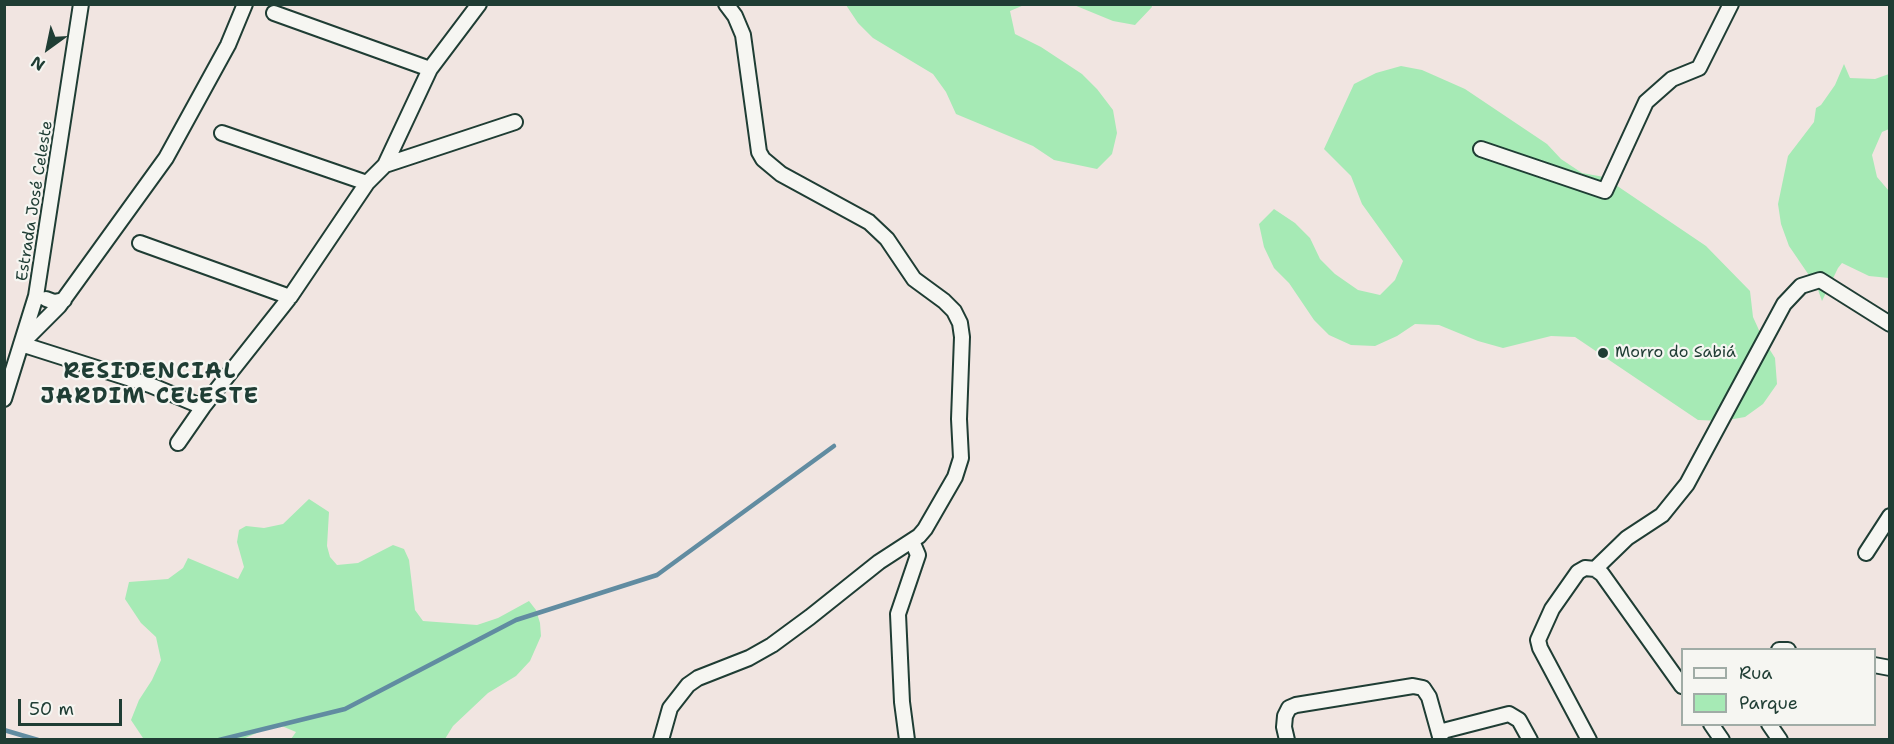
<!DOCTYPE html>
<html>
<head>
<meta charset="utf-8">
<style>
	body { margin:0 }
	#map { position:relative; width:1894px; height:744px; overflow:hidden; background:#f1e5e1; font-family:"Shantell Sans",sans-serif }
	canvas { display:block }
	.frame { position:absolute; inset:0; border:6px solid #1f3d34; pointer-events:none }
	.legend { position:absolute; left:1681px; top:648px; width:195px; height:78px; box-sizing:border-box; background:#f6f6f2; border:2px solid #a0aca6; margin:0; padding:8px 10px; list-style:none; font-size:18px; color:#1f3d34 }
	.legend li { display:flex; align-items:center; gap:12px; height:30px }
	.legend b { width:30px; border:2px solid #a0aca6 }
	.north { position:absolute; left:18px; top:18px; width:60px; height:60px; -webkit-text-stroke:4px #f6f6f2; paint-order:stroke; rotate:213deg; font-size:16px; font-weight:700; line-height:24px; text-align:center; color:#1f3d34 }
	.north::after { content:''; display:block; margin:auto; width:21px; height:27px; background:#1f3d34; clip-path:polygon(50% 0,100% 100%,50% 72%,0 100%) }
	.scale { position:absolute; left:18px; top:699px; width:104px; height:27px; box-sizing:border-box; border:3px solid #1f3d34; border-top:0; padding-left:8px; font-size:18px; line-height:21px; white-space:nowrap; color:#1f3d34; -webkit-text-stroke:4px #f6f6f2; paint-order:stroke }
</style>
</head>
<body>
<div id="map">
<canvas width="1894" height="744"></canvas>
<div class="frame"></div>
<ul class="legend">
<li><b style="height:8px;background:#f6f6f2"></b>Rua</li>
<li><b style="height:16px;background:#a6eab5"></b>Parque</li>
</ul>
<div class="north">N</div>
<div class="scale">50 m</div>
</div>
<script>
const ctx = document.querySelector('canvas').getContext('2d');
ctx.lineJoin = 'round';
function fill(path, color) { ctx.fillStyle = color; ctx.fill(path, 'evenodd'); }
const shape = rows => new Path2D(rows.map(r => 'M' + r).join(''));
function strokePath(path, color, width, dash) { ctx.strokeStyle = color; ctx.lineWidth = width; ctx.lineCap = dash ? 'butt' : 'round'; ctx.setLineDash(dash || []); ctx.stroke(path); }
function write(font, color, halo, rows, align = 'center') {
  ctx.font = font + ' "Shantell Sans",sans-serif'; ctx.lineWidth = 4.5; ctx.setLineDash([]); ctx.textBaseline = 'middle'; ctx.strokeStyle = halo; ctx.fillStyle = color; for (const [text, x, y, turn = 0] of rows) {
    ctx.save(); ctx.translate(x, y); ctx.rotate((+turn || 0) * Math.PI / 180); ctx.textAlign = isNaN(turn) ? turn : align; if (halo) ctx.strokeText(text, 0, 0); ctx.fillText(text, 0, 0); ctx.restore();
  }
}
fill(shape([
	[1151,4,1152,7,1135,25,1113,21,1074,5],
	[846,5,1024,5,1010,11,1015,34,1041,47,1082,74,1097,89,1113,110,1117,133,1112,154,1097,169,1054,160,1033,146,956,114,946,92,933,74,873,38,858,23],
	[1844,64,1850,78,1875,79,1889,74,1889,129,1882,132,1872,155,1877,177,1889,191,1889,278,1869,276,1842,263,1838,268,1822,301,1817,287,1789,246,1781,224,1778,204,1788,156,1814,122,1816,108,1821,105,1835,85],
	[1401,66,1422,70,1465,89,1547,144,1561,159,1582,173,1604,177,1706,246,1750,291,1753,317,1763,339,1775,358,1777,384,1763,404,1745,417,1722,421,1698,420,1575,337,1551,336,1503,348,1478,341,1439,325,1415,324,1397,336,1375,346,1351,345,1329,335,1314,320,1289,283,1274,268,1264,247,1259,224,1274,209,1295,223,1310,238,1320,259,1335,274,1358,290,1380,295,1395,280,1403,261,1362,204,1351,176,1324,149,1354,84,1376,73],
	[309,499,329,512,327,546,330,557,337,565,358,563,393,545,404,549,409,560,415,610,423,621,477,625,498,618,529,601,536,610,540,623,541,636,530,661,516,676,488,693,453,726,445,739,291,739,296,732,277,724,243,739,143,738,131,720,139,700,152,680,161,660,156,637,141,623,125,599,129,582,168,579,183,568,188,558,238,579,244,567,237,542,239,530,246,526,264,528,283,524]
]), '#a6eab5');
strokePath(shape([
	[4,730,38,740],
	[219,740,345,709,516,620,657,575,834,446]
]), '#618ca1', 4.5);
const minor = shape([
	[274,13,430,69],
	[222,133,367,183],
	[1481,149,1605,191,1646,102,1672,79,1699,68,1731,4],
	[385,165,515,122],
	[140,243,290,297],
	[46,299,54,302,64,300],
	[4,399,36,296,81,4],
	[203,407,150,385,21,344,59,306,166,158,228,45,245,4],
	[178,443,203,407,290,297,367,183,385,165,430,69,479,4],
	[1866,553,1890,516],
	[1595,569,1627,538,1662,515,1687,484,1784,304,1801,286,1820,280,1890,324],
	[1595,569,1602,574,1682,686],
	[1779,650,1788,650],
	[1874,665,1890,668],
	[1711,724,1722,740],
	[1769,724,1780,740],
	[1439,732,1509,714,1519,720,1530,740],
	[661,740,670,708,688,685,698,678,749,658,772,645,810,617,879,562,919,536,925,529,955,477,961,458,959,419,962,337,960,323,954,311,944,301,914,279,887,239,869,222,781,174,763,159,759,152,743,35,735,16,726,4],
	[907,740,902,702,898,614,918,555,912,541],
	[1287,740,1284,727,1285,716,1289,708,1296,705,1413,686,1423,688,1429,697,1441,740],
	[1589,740,1540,648,1538,640,1552,609,1578,572,1585,568,1595,569]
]);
strokePath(minor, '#1f3d34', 18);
strokePath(minor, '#f6f6f2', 14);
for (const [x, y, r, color] of [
	[1603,353,6,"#1f3d34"]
]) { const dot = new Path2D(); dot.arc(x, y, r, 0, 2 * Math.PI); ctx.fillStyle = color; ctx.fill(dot); strokePath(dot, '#f6f6f2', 2); }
write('16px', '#1f3d34', '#f6f6f2', [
	["Estrada José Celeste",35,201,-81]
]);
write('16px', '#1f3d34', '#f6f6f2', [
	["Morro do Sabiá",1615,353]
], 'left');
ctx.letterSpacing = '1.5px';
write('bold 22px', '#1f3d34', '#f6f6f2', [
	["RESIDENCIAL",150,372],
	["JARDIM CELESTE",150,397]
]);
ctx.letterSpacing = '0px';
</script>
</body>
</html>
